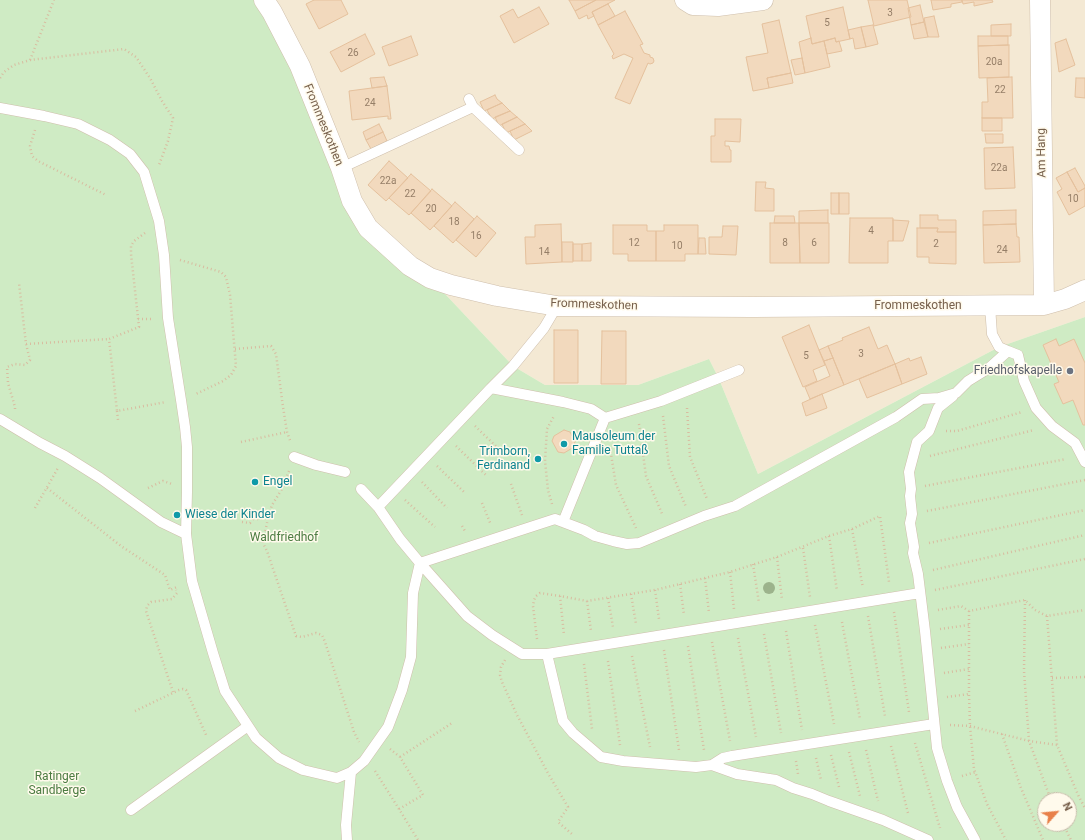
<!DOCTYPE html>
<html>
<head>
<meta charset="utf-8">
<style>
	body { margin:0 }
	#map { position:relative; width:1085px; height:840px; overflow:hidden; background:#fdf6e6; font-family:Roboto,sans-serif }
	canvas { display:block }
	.north { position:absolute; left:1037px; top:792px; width:40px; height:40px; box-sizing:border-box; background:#fffaec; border:1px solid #c8bcab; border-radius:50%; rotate:63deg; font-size:11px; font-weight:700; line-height:16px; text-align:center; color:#765f4a }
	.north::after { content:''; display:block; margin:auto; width:14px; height:18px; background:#e88049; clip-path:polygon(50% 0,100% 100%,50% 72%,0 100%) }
</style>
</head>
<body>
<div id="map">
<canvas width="1085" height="840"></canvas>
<div class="north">N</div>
</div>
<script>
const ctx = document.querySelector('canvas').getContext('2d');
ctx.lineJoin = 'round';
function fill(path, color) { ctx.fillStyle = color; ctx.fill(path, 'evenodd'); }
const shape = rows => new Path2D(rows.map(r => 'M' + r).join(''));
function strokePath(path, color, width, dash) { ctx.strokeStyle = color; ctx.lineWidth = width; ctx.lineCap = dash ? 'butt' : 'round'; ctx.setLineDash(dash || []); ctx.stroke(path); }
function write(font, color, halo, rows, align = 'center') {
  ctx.font = font + ' Roboto,sans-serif'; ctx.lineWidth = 3; ctx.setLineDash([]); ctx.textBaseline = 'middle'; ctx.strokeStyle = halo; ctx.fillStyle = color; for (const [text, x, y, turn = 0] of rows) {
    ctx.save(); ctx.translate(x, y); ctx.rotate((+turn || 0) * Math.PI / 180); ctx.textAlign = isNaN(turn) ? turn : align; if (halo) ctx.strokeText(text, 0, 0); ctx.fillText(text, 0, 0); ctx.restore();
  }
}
fill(shape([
	[264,0,1085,0,1085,317,999,347,758,474,719,379,709,359,638,385,545,385,513,366,430,278,368,228]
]), '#f4e9d4');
fill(shape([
	[0,0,264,0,352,201,430,278,513,366,545,385,638,385,709,359,719,379,758,474,999,347,1085,317,1085,840,0,840],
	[1045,800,1069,800,1069,824,1045,824]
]), '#cfebc4');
const building = shape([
	[314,0,341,0,348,14,319,29,306,4,314,0],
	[569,0,596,0,575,11,569,0],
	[596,0,615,0,592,12,594,16,588,19,587,15,579,19,575,11,596,0],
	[868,0,907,0,911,17,874,26,868,0],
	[931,0,962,0,962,2,951,4,951,7,933,10,931,0],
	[962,0,992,0,993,2,974,6,974,2,963,4,962,0],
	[608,4,615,16,598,25,592,12,608,4],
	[920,5,924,22,911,25,908,8,920,5],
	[539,7,549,24,514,43,500,16,513,9,518,18,539,7],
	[843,7,850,39,836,42,835,38,812,44,806,16,843,7],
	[625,11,643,44,640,45,644,53,650,55,650,57,653,58,654,61,653,63,650,64,648,63,630,104,615,98,633,58,624,54,613,59,612,56,614,54,598,25,625,11],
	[934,16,939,37,928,37,924,18,934,16],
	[779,20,791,73,767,78,769,88,753,91,746,57,768,53,762,24,779,20],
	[924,22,928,37,914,39,911,25,924,22],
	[1011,24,1011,36,991,36,991,25,1011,24],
	[873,25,878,44,866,47,861,27,873,25],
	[861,27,866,47,855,49,853,38,850,39,848,30,861,27],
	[365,34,375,54,341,72,330,52,365,34],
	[411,36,418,55,389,66,382,47,411,36],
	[978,36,1008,36,1008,45,978,46,978,36],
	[811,38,812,44,824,41,830,67,805,73,799,42,811,38],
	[835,38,836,42,839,41,842,51,827,54,824,41,835,38],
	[1066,39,1075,65,1059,72,1055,43,1066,39],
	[1009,45,1009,77,979,78,978,46,1009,45],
	[802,58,805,73,795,75,791,60,802,58],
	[791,73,793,83,769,88,767,78,791,73],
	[384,77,387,86,372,88,370,78,384,77],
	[1012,77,1013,118,982,118,982,102,988,102,987,78,1012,77],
	[1076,78,1085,78,1085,98,1075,97,1076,78],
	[387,86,391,119,388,119,388,116,352,120,349,91,387,86],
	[495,95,497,99,502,103,484,111,480,102,495,95],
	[502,103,510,111,492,119,487,110,502,103],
	[510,111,517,117,499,126,495,117,510,111],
	[517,117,525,124,506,133,502,124,517,117],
	[982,118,1002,118,1002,131,982,131,982,118],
	[715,119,741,119,740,142,725,141,725,146,729,146,730,150,731,150,731,162,711,162,711,136,715,136,715,119],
	[379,124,383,132,366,140,363,132,379,124],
	[525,124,532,131,514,140,510,131,525,124],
	[383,132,387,141,371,149,366,140,383,132],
	[985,134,1003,134,1003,143,986,143,985,134],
	[1013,147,1015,188,985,189,984,148,1013,147],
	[389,161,408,178,386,201,368,185,389,161],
	[1075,168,1085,186,1085,188,1078,192,1067,172,1075,168],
	[1067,172,1078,192,1085,188,1085,206,1069,215,1057,192,1062,189,1056,178,1067,172],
	[411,174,431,191,409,215,389,198,411,174],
	[756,182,766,182,765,188,774,189,774,211,755,211,756,182],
	[432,189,452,206,430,230,411,213,432,189],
	[831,193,839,193,839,214,831,214,831,193],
	[839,193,849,193,849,214,839,214,839,193],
	[455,202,474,219,453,243,434,226,455,202],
	[828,210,828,223,799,223,799,211,828,210],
	[1016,210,1016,224,983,225,983,211,1016,210],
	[920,215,938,215,938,220,956,220,956,232,937,232,938,228,920,228,920,215],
	[477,216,496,233,476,257,456,240,477,216],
	[775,216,794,216,795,223,774,223,775,216],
	[850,218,893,218,893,241,888,241,888,263,849,263,850,218],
	[893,220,909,221,903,241,893,241,893,220],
	[770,223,799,223,800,263,770,263,770,223],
	[799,223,829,223,829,263,800,263,799,223],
	[561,224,562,262,526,264,525,237,535,237,535,225,561,224],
	[1016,224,1017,237,1019,237,1020,262,984,263,983,225,1016,224],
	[613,225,647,225,647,231,656,231,656,261,628,261,628,254,613,254,613,225],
	[664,225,698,225,698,254,685,254,685,261,656,261,656,231,664,231,664,225],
	[723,226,738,226,736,255,709,254,709,237,722,237,723,226],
	[917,228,938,228,937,232,956,232,956,264,929,263,929,257,917,257,917,228],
	[699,238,705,238,706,254,698,254,699,238],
	[562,242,573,242,573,262,562,262,562,242],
	[591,243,591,261,582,261,582,244,591,243],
	[573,244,582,244,582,261,573,261,573,244],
	[809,325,825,365,813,370,817,381,803,387,782,337,809,325],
	[869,327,878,349,887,345,895,364,844,385,828,346,843,340,842,338,869,327],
	[554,330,578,330,578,383,554,383,554,330],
	[602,331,626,331,626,384,601,384,602,331],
	[1056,339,1059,346,1074,339,1085,363,1085,425,1083,425,1073,400,1063,404,1054,384,1059,382,1043,345,1056,339],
	[828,346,833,358,824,361,819,350,828,346],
	[921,357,927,374,902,384,895,364,909,358,910,361,921,357],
	[833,358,844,385,810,399,805,387,830,376,824,361,833,358],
	[895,364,902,384,867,398,859,379,895,364],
	[822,394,827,408,806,416,802,403,822,394],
	[564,430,570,432,575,441,574,447,564,453,558,452,552,441,554,436,564,430]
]);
fill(building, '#f2d9bd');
strokePath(building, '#e5c19d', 1);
const lane = shape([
	[469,99,473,107,519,150],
	[0,108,44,116,78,124,110,140,130,154,144,172,159,221,164,255,168,318,181,400,185,427,187,447,187,492,186,534,192,581,213,653,225,691,256,738,279,758,303,770,337,778,351,772,364,761,388,727,402,690,411,657,413,593,420,563,555,519,584,530,595,536,613,541,627,544,639,543,704,516,735,506,896,417,922,399,939,398,956,393,968,381,989,368,1008,351],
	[341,168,473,107],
	[990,306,992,334,999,347,1008,351,1018,355,1024,381,1036,408,1052,426,1075,443,1085,462],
	[491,388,513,366,544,328,557,306],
	[953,396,938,408,929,431,917,442,909,472,911,489,910,496,912,514,910,523,914,547,913,553,918,574,925,631,937,748,947,781,957,807,975,840],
	[0,419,40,443,65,456,100,478,161,522,186,534],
	[294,457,316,465,345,472],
	[361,489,378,507,400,539,420,563,467,616,492,635,522,654,547,654,920,593],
	[378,507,491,388,563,402,591,409,605,418,661,401,739,370],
	[563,522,605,418],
	[547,654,563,721,573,733,601,757,623,761,696,767,712,765,737,774,776,780,793,788,812,794,829,801,883,820,928,840],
	[712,765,723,758,732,756,934,724],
	[131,810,248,726],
	[347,840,346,825,351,772]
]);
const street = shape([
	[264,0,272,12,300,66,341,168,352,201,368,228,410,266,430,278,451,285,497,296,557,306,753,307,1044,305,1065,299,1085,290],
	[685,0,693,5,718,6,763,0],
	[1040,0,1044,305]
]);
strokePath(lane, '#cfbfac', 11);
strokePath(street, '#cfbfac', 21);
strokePath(shape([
	[30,60,54,0],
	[0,78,4,72,14,65,30,60,124,49,136,57,150,78,162,101,173,118,168,141,159,165],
	[35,130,30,146,32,156,38,161,106,195],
	[145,233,134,241,131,246,131,254,139,327,109,339,117,411,166,402],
	[180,260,221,272,226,277,230,295,236,366,231,375,223,381,196,394],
	[138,319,153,319],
	[26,344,109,339],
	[235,349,271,346,276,354,283,407,287,432,291,443],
	[687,408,690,457,707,499],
	[15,409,15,407,8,383,7,367,15,364,25,365,30,360,26,344,19,283],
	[117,411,118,420],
	[663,416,669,466,686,507],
	[639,424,646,476,663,516],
	[475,426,504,454],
	[946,431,957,431,1022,412],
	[572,436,582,431],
	[241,442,287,432],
	[456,446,487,476],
	[610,448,616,485,636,528],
	[930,456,1034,430],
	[437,466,464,492],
	[289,471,282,489,272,505,268,518,263,543,267,551,296,636,302,637,316,633,322,635,325,642,354,732,359,742],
	[422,482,447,508],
	[511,484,522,515],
	[925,486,1066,459],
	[47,488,121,546,165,575,170,590,177,587],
	[148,488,163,481,172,484],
	[405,500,435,527],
	[482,503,491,525],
	[552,504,548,490,545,461,547,429,554,416],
	[35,508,58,468],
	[927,511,1085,480],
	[253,519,260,519,269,515],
	[242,522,250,523,253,519,252,514,246,508],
	[462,526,465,531],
	[852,529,863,588],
	[829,536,837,591],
	[929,543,1085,510],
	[803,548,810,597],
	[777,557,782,600],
	[753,564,759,603],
	[933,570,1085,535],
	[730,572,734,609],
	[705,578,709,613],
	[680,584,684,615],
	[655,590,659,619],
	[935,590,1085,559],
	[631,594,636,624],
	[560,596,564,635],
	[608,598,613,627],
	[1025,600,1024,671,1029,741,1051,800],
	[587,601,591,631],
	[938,610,961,606,969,611,1025,600,1035,610,1047,616,1085,610],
	[969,611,969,694,970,726,974,769,987,804,1006,840],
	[894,612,909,712],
	[868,616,885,716],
	[1047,616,1057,745,1079,797,1085,808],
	[842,622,860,719],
	[815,625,834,724],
	[940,629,969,625],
	[786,631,802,730],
	[764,634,781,733],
	[738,638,756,737],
	[537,639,533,606,534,600,536,596,540,593,560,596,587,601,655,590,730,572,777,557,829,536,852,529,880,516,889,582],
	[712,642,730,741],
	[688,646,704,750],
	[941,648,969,644],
	[664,650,679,750],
	[632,656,650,747],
	[505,660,501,667,500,675,502,682,517,715,549,775,568,807,558,822,572,834],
	[608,661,620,745],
	[584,664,592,729],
	[944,673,969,669],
	[1052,678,1085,677],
	[173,692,146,611,147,606,151,602,172,599,177,593,176,590],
	[947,697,969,694],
	[135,711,179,690,183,689,186,690,207,737],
	[950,725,970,726,1029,741,1057,745],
	[1002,734,1021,788,1043,840],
	[915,743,940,828],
	[891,746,908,813],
	[390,749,400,757,423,795,399,809],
	[866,750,878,801],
	[849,752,860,796],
	[831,755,839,787],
	[400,757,452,723],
	[816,758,821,780],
	[796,761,798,774],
	[375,771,399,809,418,840],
	[962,776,976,772],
	[1063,824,1071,840]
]), '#d8bca0', 2.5, [1, 3]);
strokePath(lane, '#fff', 10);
strokePath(street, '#fff', 20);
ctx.fillStyle = '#9cb38c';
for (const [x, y] of [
	[769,588]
]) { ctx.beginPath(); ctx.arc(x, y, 6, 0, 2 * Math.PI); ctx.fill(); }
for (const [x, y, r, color] of [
	[1070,371,4,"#6b7280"],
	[564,444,4,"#0f9aa8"],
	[538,459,4,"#0f9aa8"],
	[255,482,4,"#0f9aa8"],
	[177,515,4,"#0f9aa8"]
]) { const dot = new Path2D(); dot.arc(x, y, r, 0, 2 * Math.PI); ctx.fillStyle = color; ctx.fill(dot); strokePath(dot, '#fffaec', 1.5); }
write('10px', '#957e67', null, [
	["3",890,13],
	["5",827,23],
	["26",353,53],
	["20a",994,62],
	["22",1000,90],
	["24",370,103],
	["22a",999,168],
	["22a",388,181],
	["22",410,194],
	["10",1073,199],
	["20",431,209],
	["18",454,222],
	["4",871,231],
	["16",476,236],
	["12",634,243],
	["8",785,243],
	["6",814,243],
	["2",936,244],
	["10",677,246],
	["24",1002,250],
	["14",544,252],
	["3",861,354],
	["5",806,356]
]);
write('12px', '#765f4a', '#fffaec', [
	["Frommeskothen",323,125,68],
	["Am Hang",1042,153,-91],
	["Frommeskothen",594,305,2],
	["Frommeskothen",918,306]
]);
write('12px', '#5b616d', '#fffaec', [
	["Friedhofskapelle",1062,371]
], 'right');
write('12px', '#0d838f', '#fffaec', [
	["Mausoleum der",572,437],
	["Familie Tuttaß",572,451],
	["Trimborn,",530,452,"right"],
	["Ferdinand",530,466,"right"],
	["Engel",263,482],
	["Wiese der Kinder",185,515]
], 'left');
write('12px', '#4c7c42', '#fffaec', [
	["Waldfriedhof",284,538],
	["Ratinger",57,777],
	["Sandberge",57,791]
]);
</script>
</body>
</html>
